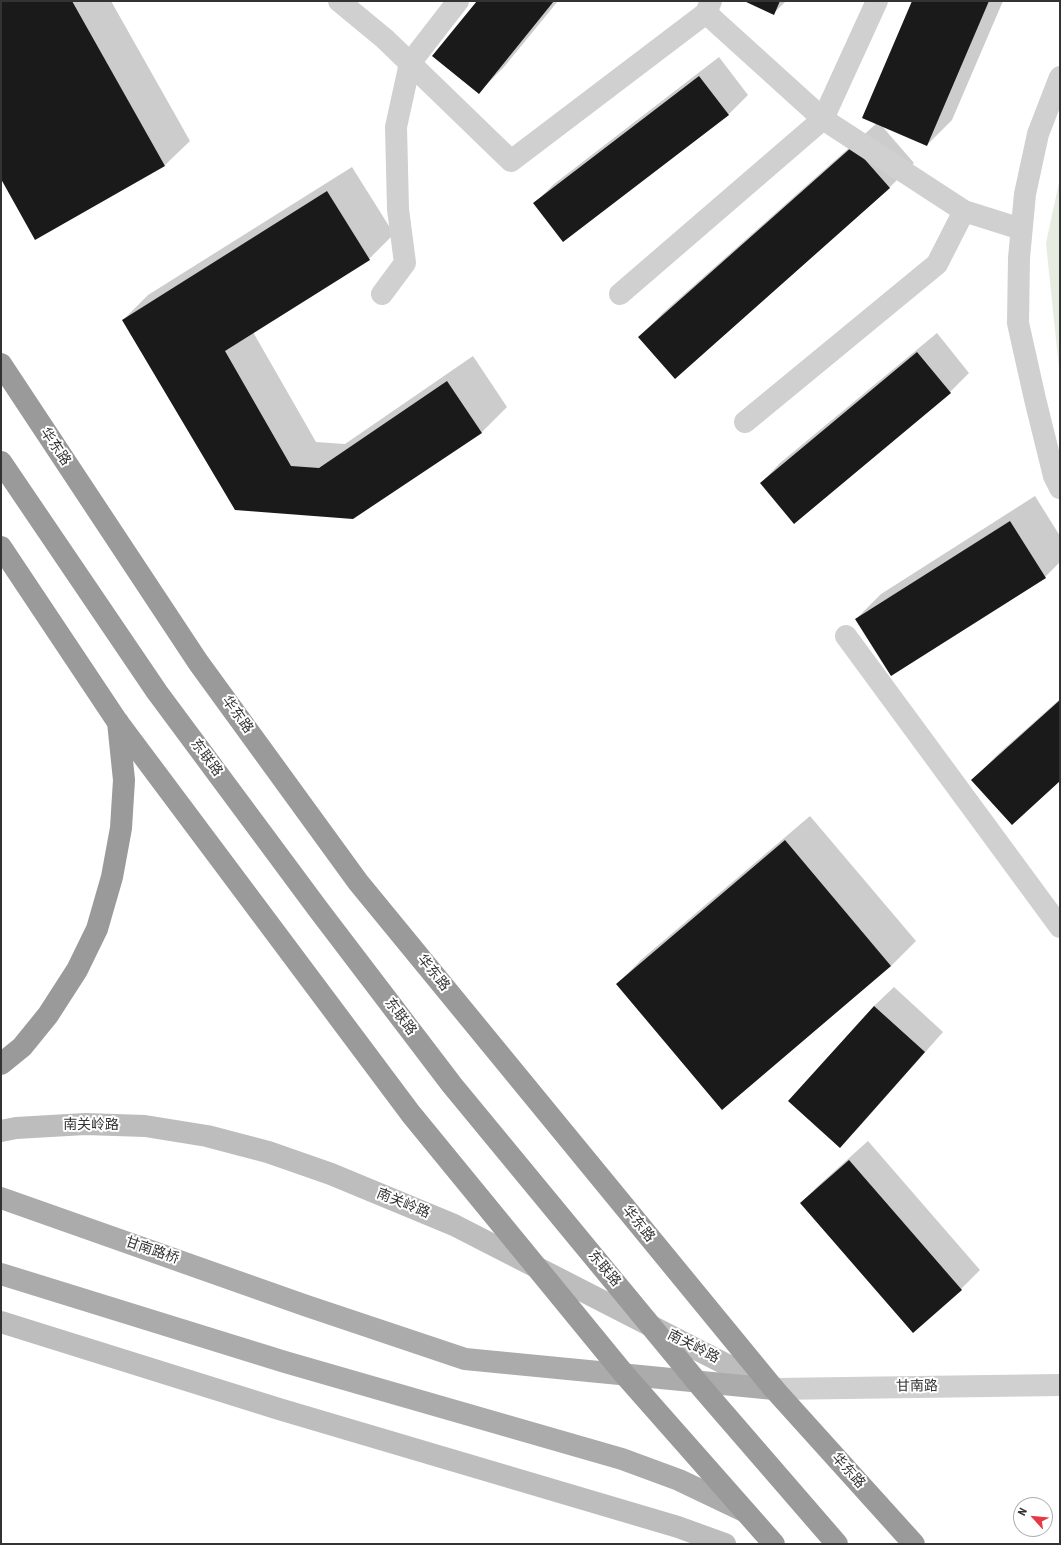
<!DOCTYPE html>
<html>
<head>
<meta charset="utf-8">
<style>
	body { margin:0 }
	#map { position:relative; width:1061px; height:1545px; overflow:hidden; background:#fff; font-family:"Roboto Condensed",sans-serif }
	canvas { display:block }
	.frame { position:absolute; inset:0; border:2px solid #333; pointer-events:none }
	.north { position:absolute; left:1013px; top:1497px; width:40px; height:40px; box-sizing:border-box; background:#fff; border:1px solid #adadad; border-radius:50%; rotate:297deg; font-size:11px; font-weight:700; line-height:16px; text-align:center; color:#333 }
	.north::after { content:''; display:block; margin:auto; width:14px; height:18px; background:#e63946; clip-path:polygon(50% 0,100% 100%,50% 72%,0 100%) }
</style>
</head>
<body>
<div id="map">
<canvas width="1061" height="1545"></canvas>
<div class="frame"></div>
<div class="north">N</div>
</div>
<script>
const ctx = document.querySelector('canvas').getContext('2d');
ctx.lineJoin = 'round';
function fill(path, color) { ctx.fillStyle = color; ctx.fill(path, 'evenodd'); }
const shape = rows => new Path2D(rows.map(r => 'M' + r).join(''));
function strokePath(path, color, width, dash) { ctx.strokeStyle = color; ctx.lineWidth = width; ctx.lineCap = dash ? 'butt' : 'round'; ctx.setLineDash(dash || []); ctx.stroke(path); }
function write(font, color, halo, rows, align = 'center') {
  ctx.font = font + ' "Roboto Condensed","Noto Sans SC",sans-serif'; ctx.lineWidth = 4; ctx.setLineDash([]); ctx.textBaseline = 'middle'; ctx.strokeStyle = halo; ctx.fillStyle = color; for (const [text, x, y, turn = 0] of rows) {
    ctx.save(); ctx.translate(x, y); ctx.rotate((+turn || 0) * Math.PI / 180); ctx.textAlign = isNaN(turn) ? turn : align; if (halo) ctx.strokeText(text, 0, 0); ctx.fillText(text, 0, 0); ctx.restore();
  }
}
fill(shape([
	[1060,178,1060,378,1046,243]
]), '#e6ecdf');
fill(shape([
	[1,1,111,1,190,141,165,165,1,177],
	[478,1,558,1,504,67,479,92],
	[746,1,786,1,773,14],
	[913,1,1003,1,952,120,927,145,881,125,914,163,889,188,639,337,664,312,877,123],
	[719,57,748,95,729,114,563,241,535,203,554,184],
	[352,167,394,234,369,259,253,332,316,442,345,444,473,356,507,407,482,432,352,518,235,509,123,320,148,295],
	[937,333,969,373,950,392,761,483,780,463],
	[1035,496,1060,536,1060,562,1045,577,856,619,881,594],
	[1060,699,1060,780,973,780,997,755],
	[810,816,916,941,891,966,722,1109,617,984,642,959],
	[894,987,943,1032,859,1127,840,1146,874,1006],
	[868,1141,980,1270,961,1289,801,1203,820,1184]
]), '#0003');
fill(shape([
	[1,1,72,1,165,166,35,240,1,179],
	[477,1,554,1,479,94,432,56],
	[744,1,780,1,774,15],
	[912,1,989,1,927,146,862,118],
	[699,76,729,115,563,242,533,203],
	[853,146,890,188,675,379,638,337],
	[327,191,370,260,225,351,291,466,319,468,447,381,482,433,353,519,235,510,122,320],
	[917,352,951,393,794,524,760,483],
	[1010,521,1046,578,891,676,855,619],
	[1060,700,1060,781,1012,825,971,780],
	[785,840,891,966,722,1110,616,984],
	[874,1006,925,1052,840,1148,788,1101],
	[849,1160,962,1290,913,1333,800,1203]
]), '#1a1a1a');
strokePath(shape([
	[339,1,385,39,511,161,706,13,711,1],
	[706,13,823,119,964,211,1021,229],
	[1060,77,1038,134,1025,194,1019,258,1018,323,1035,399,1054,476,1060,488],
	[382,294,405,263,398,209,396,127,410,63,458,1],
	[620,294,823,119,877,1],
	[745,422,937,264,964,211],
	[846,636,1060,927],
	[774,1389,1060,1385]
]), '#d0d0d0', 22);
strokePath(shape([
	[1,1131,16,1128,85,1124,145,1126,207,1136,268,1152,331,1174,454,1225,774,1389],
	[1,1322,279,1409,678,1527,725,1544]
]), '#bdbdbd', 22);
strokePath(shape([
	[1,1198,304,1305,465,1359,774,1389],
	[1,1274,285,1362,622,1459,679,1480,744,1511]
]), '#ababab', 22);
strokePath(shape([
	[1,364,198,662,358,882,774,1389,914,1544],
	[1,547,117,721,411,1114,624,1374,774,1544],
	[1,1064,22,1047,48,1015,77,970,97,929,112,877,121,828,124,780,118,722]
]), '#9a9a9a', 22);
strokePath(shape([
	[1,462,157,692,318,909,452,1085,702,1388,837,1544]
]), '#9a9a9a', 22);
write('14px', '#333', '#fff', [
	["华东路",55,447,56],
	["华东路",237,715,54],
	["东联路",206,758,53],
	["华东路",433,973,51],
	["东联路",400,1017,53],
	["南关岭路",91,1125],
	["南关岭路",403,1204,22],
	["华东路",638,1224,51],
	["甘南路桥",152,1251,19],
	["东联路",604,1269,50],
	["南关岭路",693,1347,27],
	["甘南路",917,1387,-1],
	["华东路",848,1471,48]
]);
</script>
</body>
</html>
